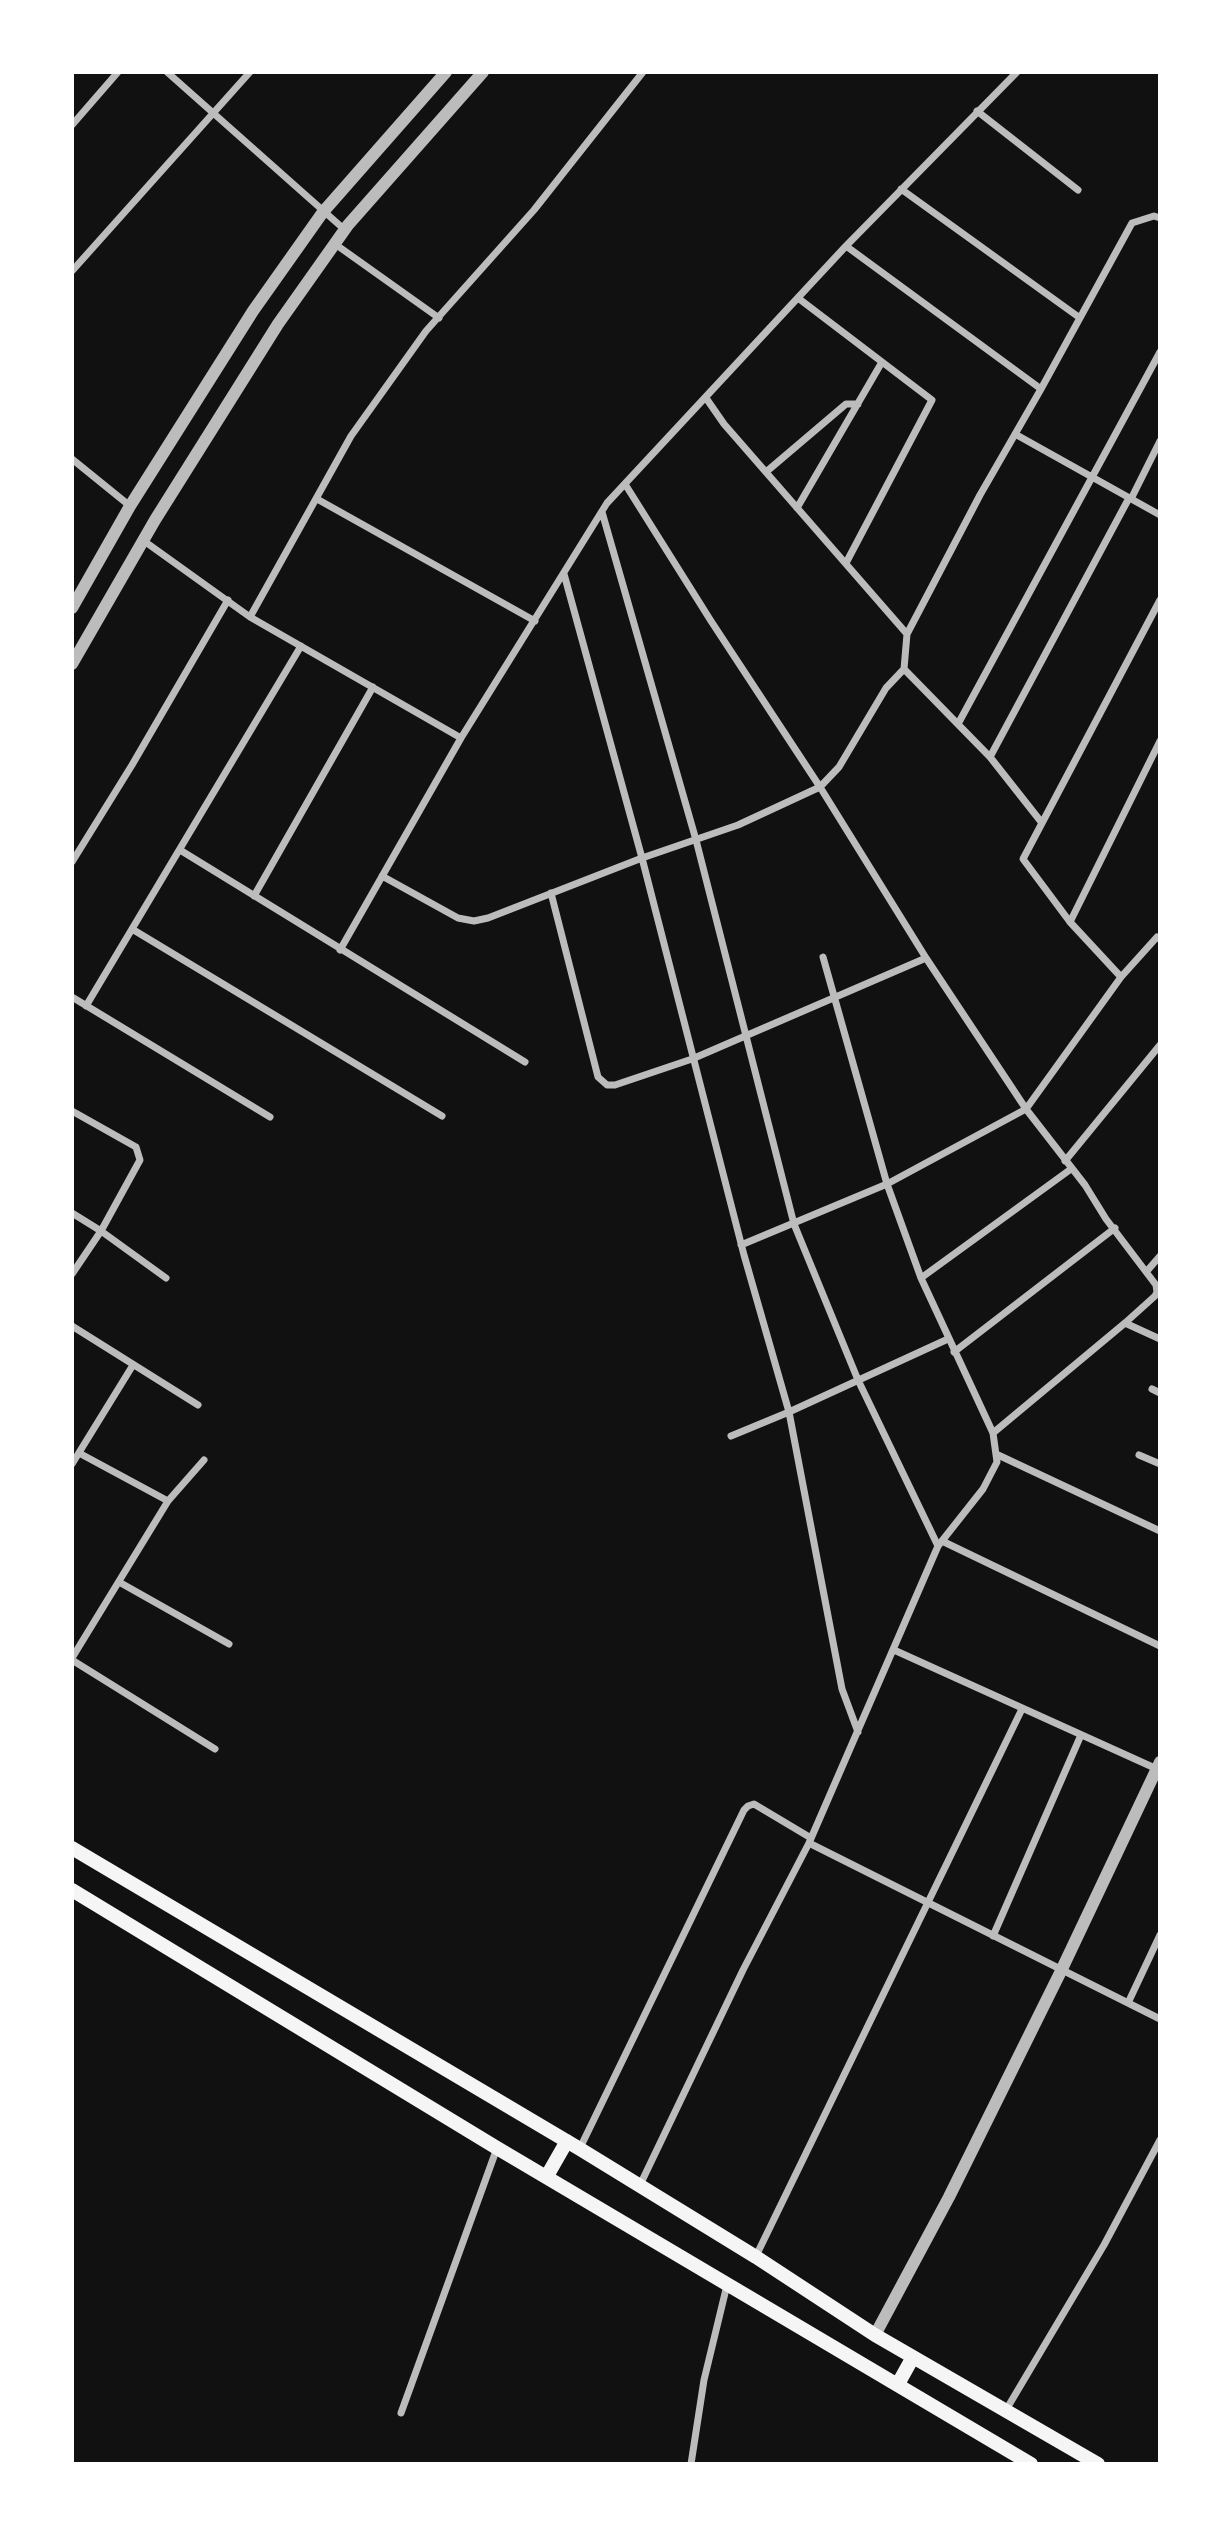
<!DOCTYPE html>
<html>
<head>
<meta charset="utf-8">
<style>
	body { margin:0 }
	#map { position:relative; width:1232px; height:2536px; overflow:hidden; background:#111; font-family:"Open Sans",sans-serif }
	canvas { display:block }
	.frame { position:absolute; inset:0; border:74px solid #fff; pointer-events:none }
</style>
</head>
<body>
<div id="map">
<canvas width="1232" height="2536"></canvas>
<div class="frame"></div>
</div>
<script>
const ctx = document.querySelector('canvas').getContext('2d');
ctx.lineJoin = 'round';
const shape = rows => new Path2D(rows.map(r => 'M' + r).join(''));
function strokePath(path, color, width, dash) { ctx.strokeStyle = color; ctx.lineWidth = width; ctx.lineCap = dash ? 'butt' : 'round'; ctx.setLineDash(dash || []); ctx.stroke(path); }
strokePath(shape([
	[167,72,345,230],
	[977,111,1078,190],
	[72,125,118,72],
	[901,189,1080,318],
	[335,244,439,318],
	[846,246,1041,389],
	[72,271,250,72],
	[798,298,932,400,846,563],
	[706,398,724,424,907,634,904,669,990,757],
	[1015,434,1160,515],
	[72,459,130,506],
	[766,472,846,404,858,404],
	[625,484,711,621,820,787,926,958,1026,1109,1085,1185,1106,1219,1156,1285,1157,1292,1155,1296,1125,1323,993,1433],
	[317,499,535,621],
	[1131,499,1160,441],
	[797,508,882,362],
	[602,512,696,840,794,1224,858,1380,938,1546],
	[144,541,250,617,461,738],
	[564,574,642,858,744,1255,789,1412,842,1689,858,1732],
	[250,617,351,436,426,331,534,210,643,72],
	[907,634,980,495,1041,389,1132,223,1154,216,1160,218],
	[958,724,1160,352],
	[1042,823,990,757,1129,498],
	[180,850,525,1062],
	[72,862,132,765,228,600],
	[382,876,458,918,474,921,488,918,642,858,738,825,820,787,839,767,886,688,904,669],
	[551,893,598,1077,607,1085,615,1085,692,1059,926,958],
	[254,896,373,687],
	[1070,922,1160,741],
	[132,929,442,1116],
	[340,950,461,738,607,503,846,246,1017,72],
	[1121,977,1157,937,1160,939],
	[72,997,270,1117],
	[86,1006,301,646],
	[72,1111,136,1147,140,1160,101,1231,72,1274],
	[1065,1161,1160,1045],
	[72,1213,101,1231,166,1278],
	[741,1245,887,1184,1026,1109,1121,977,1070,922,1023,859,1160,600],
	[1147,1271,1160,1256],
	[921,1278,1071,1169],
	[1125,1323,1160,1339],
	[72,1326,198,1405],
	[954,1352,1115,1228],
	[1152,1389,1160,1393],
	[731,1436,789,1412,948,1339],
	[79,1453,168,1501],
	[996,1454,1160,1531],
	[1139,1455,1160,1464],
	[72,1464,133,1365],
	[942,1541,1160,1646],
	[119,1582,229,1644],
	[894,1650,1157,1769],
	[72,1658,168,1501,204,1460],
	[72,1660,215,1749],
	[809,1843,1160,2019],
	[993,1936,1081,1735],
	[1128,2003,1160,1935],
	[580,2148,744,1810,748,1806,754,1804,811,1838],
	[640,2185,743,1970,809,1843,938,1546,983,1489,997,1462,993,1433,921,1278,887,1184,823,957],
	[756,2256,1022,1709],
	[1006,2410,1104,2245,1160,2140],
	[401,2413,497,2148],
	[691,2464,704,2380,727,2285]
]), '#bcbcbc', 7);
strokePath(shape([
	[72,608,130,506,253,311,323,212,446,72],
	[72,664,155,520,278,324,348,225,483,72],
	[875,2335,949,2197,1061,1971,1160,1762]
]), '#bcbcbc', 12);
strokePath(shape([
	[72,1848,580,2149,756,2257,875,2335,1098,2464],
	[72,1890,497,2148,1031,2464],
	[547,2176,567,2141],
	[898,2384,913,2357]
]), '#f5f5f5', 14);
</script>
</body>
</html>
